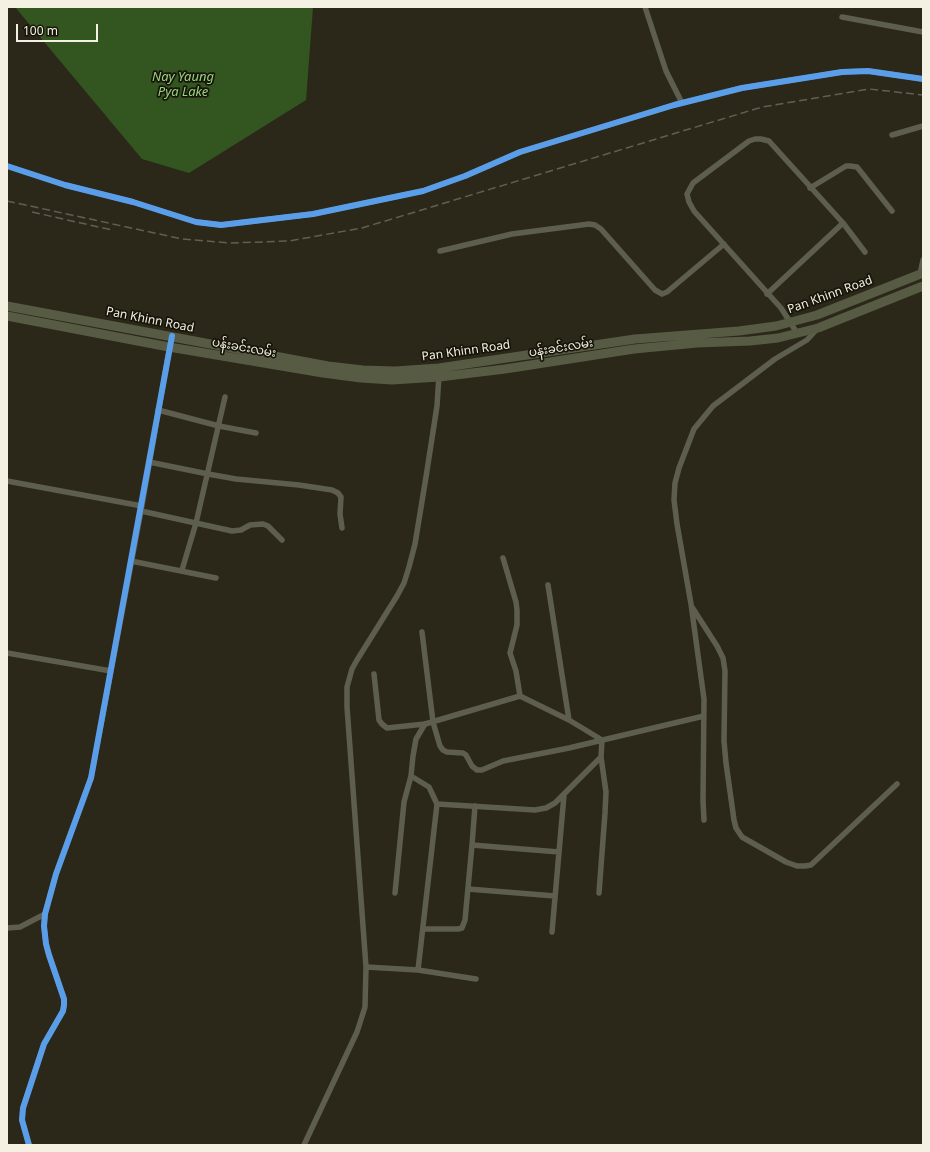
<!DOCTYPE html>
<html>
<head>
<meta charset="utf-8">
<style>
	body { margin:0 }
	#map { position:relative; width:930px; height:1152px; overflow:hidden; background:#2b281a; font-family:"Noto Sans",sans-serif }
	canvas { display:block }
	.frame { position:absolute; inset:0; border:8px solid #f4f1e2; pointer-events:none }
	.scale { position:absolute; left:16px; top:24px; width:82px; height:18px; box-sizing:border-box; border:2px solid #f4f1e2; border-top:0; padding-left:5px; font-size:12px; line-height:14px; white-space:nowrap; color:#f4f1e2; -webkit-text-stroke:3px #17150a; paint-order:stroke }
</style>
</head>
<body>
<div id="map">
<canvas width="930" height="1152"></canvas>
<div class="frame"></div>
<div class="scale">100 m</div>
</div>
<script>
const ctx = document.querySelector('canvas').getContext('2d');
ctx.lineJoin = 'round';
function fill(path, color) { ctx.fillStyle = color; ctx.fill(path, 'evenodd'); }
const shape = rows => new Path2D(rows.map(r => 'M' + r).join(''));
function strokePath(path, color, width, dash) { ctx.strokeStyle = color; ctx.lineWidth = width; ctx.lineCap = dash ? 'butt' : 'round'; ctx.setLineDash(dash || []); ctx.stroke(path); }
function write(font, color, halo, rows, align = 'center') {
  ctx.font = font + ' "Noto Sans","Noto Sans Myanmar",sans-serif'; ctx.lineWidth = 3.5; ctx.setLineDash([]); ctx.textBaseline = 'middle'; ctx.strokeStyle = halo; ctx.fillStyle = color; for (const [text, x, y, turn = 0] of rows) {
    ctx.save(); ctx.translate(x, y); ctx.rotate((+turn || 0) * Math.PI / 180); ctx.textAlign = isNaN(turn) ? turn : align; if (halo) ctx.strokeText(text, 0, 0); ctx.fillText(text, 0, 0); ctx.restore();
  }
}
fill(shape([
	[15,7,313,7,306,100,189,173,142,159]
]), '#335621');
strokePath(shape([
	[645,7,666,71,682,103],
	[842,17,923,32],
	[892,135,923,126],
	[7,166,65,185,133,202,196,222,221,225,313,214,423,191,465,176,520,152,674,105,742,88,842,72,868,71,923,79],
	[810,188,846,166,850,166,857,167,892,211],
	[440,251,512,234,589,224,595,225,601,229,655,290,662,294,667,292,724,244],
	[920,274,923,260],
	[767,294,843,223],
	[797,333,781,308,694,211,689,202,687,194,693,183,749,141,755,139,761,139,769,141,843,223,865,252],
	[158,410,219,426,256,433],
	[149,462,208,474,236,479,299,485,332,490,338,493,341,497,340,514,342,528],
	[7,481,142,506],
	[141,511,232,531,241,530,250,525,263,524,268,526,282,540],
	[503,558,516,602,517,610,517,625,510,653,516,671,520,696],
	[131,561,216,578],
	[182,570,196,523,225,397],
	[548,585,569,720],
	[692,607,717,646,723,658,725,671,724,741,726,763,734,820,736,828,742,837,786,862,797,866,805,866,811,865,897,784],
	[422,632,433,722,440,746,443,750,447,752,463,753,466,755,472,766,477,770,482,770,503,761,569,748,704,716],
	[7,653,111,671],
	[374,674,379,720,382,724,387,728,425,724,520,696,569,720,602,740,601,757,606,792,605,813,599,893],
	[411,776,429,787,437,804,535,810,546,808,555,803,601,757],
	[704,820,703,801,704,699,691,604,677,524,674,500,675,483,679,468,694,429,713,406,775,359,807,340,818,328],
	[472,845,559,852],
	[468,889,555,896],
	[395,893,404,802,411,776,413,756,416,739,425,724],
	[7,928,20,927,45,914],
	[423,929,458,929,462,928,465,920,472,845,475,806],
	[552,932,564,795],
	[366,967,418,970,476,979],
	[418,970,437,804],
	[29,1145,22,1120,23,1108,44,1044,63,1011,64,1005,64,999,49,955,46,944,44,926,45,914,56,874,91,778,141,511,170,345],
	[304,1145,357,1032,365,1007,366,967,347,707,347,687,352,669,357,660,397,596,404,583,409,567,415,544,426,477,437,406,439,375]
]), '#5e5e4f', 5.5);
strokePath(shape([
	[7,306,328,366,363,370,395,371,439,368,635,339,739,331,776,326,817,315,923,273],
	[7,316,169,347,323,373,361,378,392,380,439,377,505,369,634,349,697,343,750,341,778,338,818,328,923,286]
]), '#585b43', 9);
strokePath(shape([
	[7,201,182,239,230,243,289,241,362,228,762,107,869,89,923,95],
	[32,212,112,230]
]), '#605f52', 1.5, [8, 4]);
strokePath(shape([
	[7,166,65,185,133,202,196,222,221,225,313,214,423,191,465,176,520,152,674,105,742,88,842,72,868,71,923,79],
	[29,1145,22,1120,23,1108,44,1044,63,1011,64,1005,64,999,49,955,46,944,44,926,45,914,56,874,91,778,172,336]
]), '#5a9eea', 6);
write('12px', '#f4f1e2', '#17150a', [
	["Pan Khinn Road",830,295,-20],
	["Pan Khinn Road",150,320,11],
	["ပန်းခင်းလမ်း",244,348,10],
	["ပန်းခင်းလမ်း",561,348,-9],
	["Pan Khinn Road",466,351,-8]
]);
write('italic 13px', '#9ad381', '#17150a', [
	["Nay Yaung",183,77],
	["Pya Lake",183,92]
]);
</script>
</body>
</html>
